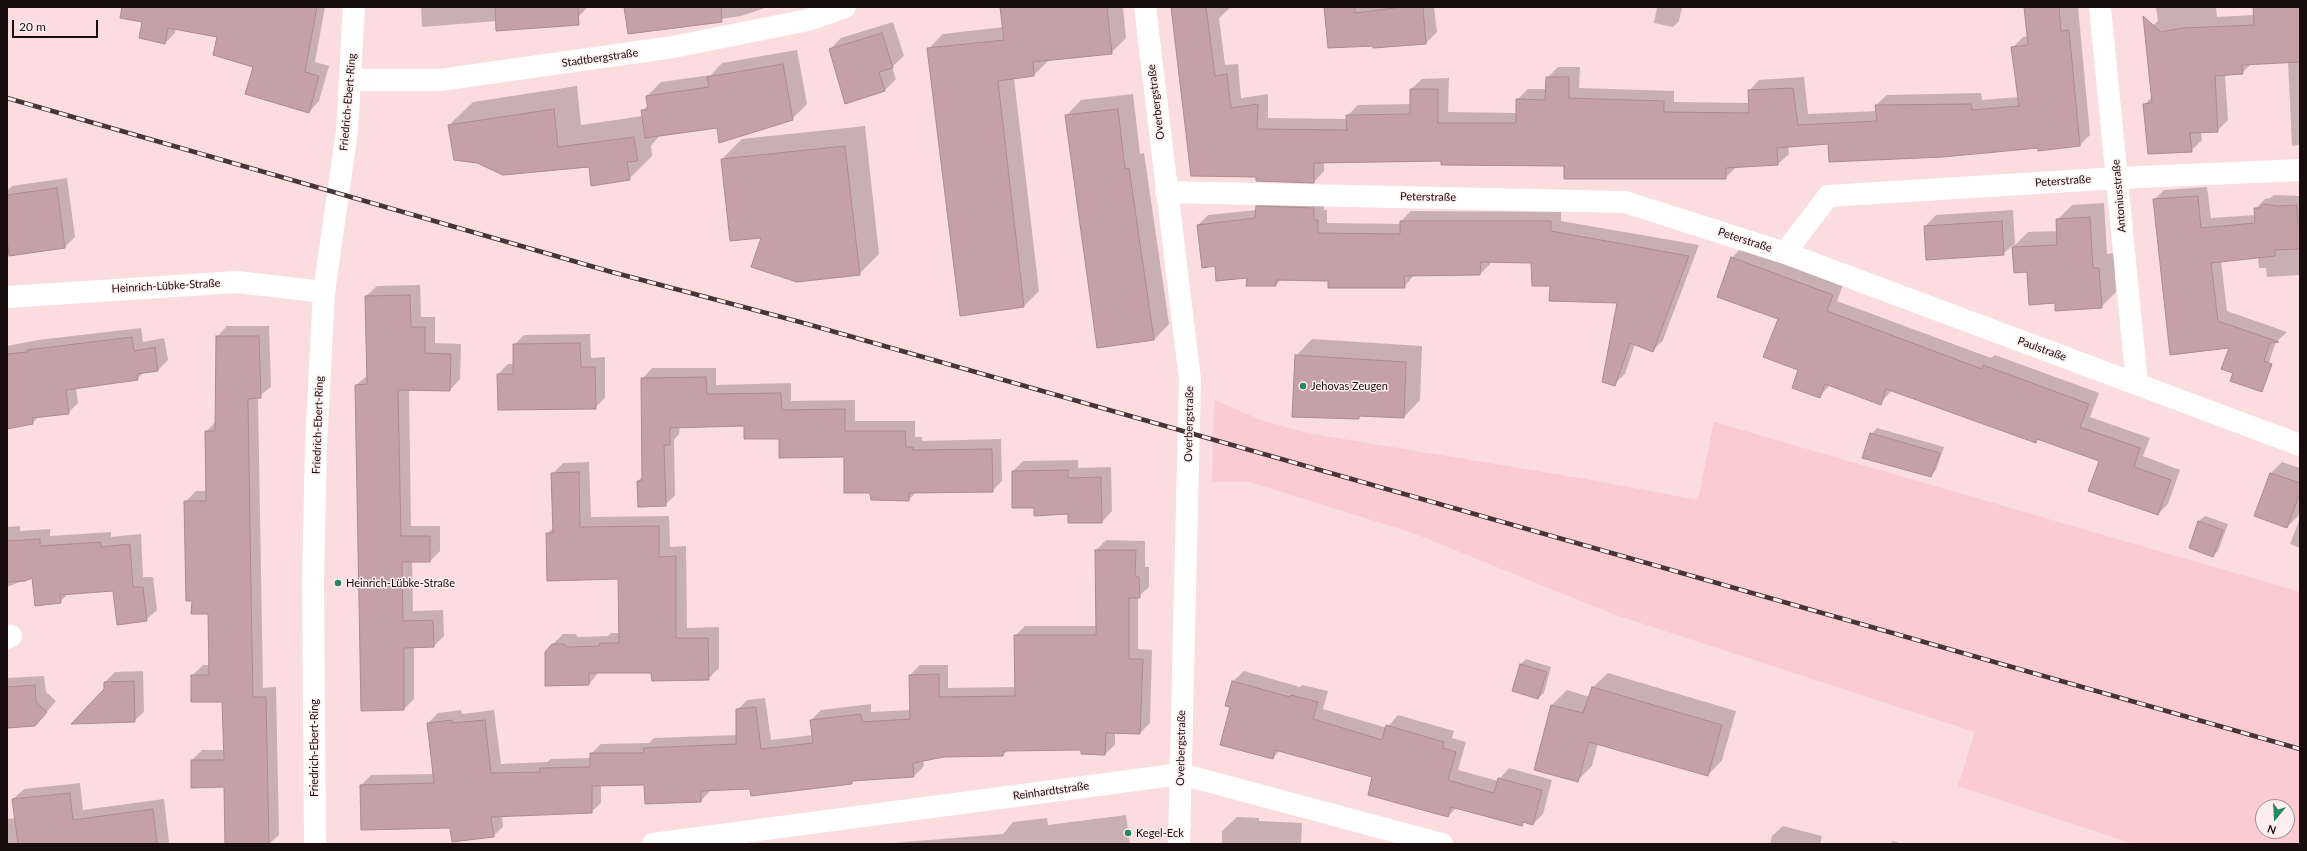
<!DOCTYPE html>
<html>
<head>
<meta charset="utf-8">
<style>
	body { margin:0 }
	#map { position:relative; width:2307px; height:851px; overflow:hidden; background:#fbdcdf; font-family:Lato,sans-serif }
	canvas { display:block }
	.frame { position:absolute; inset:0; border:8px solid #180c0e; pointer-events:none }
	.north { position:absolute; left:2255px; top:799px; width:40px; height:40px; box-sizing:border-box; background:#feeeef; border:1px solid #a29495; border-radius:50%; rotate:198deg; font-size:11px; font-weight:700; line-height:16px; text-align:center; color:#180c0e }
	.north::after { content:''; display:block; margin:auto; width:14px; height:18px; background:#258863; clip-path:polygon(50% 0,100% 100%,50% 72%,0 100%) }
	.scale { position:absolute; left:12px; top:20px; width:86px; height:18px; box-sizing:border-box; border:2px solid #180c0e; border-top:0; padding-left:5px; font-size:12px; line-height:14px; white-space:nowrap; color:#180c0e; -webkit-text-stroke:3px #feeeef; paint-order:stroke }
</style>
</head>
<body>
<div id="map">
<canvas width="2307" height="851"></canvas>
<div class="frame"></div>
<div class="north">N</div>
<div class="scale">20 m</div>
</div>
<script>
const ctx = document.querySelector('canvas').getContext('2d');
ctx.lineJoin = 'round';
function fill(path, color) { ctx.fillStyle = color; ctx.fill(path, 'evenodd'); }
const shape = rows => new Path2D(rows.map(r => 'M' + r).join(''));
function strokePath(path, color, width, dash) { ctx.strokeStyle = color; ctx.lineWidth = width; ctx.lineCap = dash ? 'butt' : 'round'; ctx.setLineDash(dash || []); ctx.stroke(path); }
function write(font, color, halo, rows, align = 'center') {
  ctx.font = font + ' Lato,sans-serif'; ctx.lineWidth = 3; ctx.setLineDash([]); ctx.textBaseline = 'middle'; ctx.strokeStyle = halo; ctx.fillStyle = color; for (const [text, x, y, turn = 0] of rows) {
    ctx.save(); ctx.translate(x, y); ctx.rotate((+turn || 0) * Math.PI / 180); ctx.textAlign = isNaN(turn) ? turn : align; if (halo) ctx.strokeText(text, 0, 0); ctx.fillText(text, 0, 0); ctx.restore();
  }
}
fill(shape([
	[1214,400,1261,420,1307,433,1591,480,1698,500,1714,422,2300,592,2300,844,2134,844,1958,786,1975,732,1613,614,1413,533,1250,482,1212,482],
	[2263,807,2287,807,2287,831,2263,831]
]), '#facbd0');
fill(shape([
	[147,7,325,7,315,62,329,66,319,101,309,112,218,36,176,28,175,33,165,43],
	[421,7,588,7,571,24,497,21,422,27],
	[625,7,768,7,741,16,629,32],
	[1001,7,1123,7,1126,38,1111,53,1049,60,1034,75,1014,78,1039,291,1024,306,961,314,928,49,943,34,1004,27],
	[1172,7,1231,7,1219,18,1225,65,1238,64,1241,98,1268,94,1268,118,1347,119,1347,116,1358,105,1411,104,1411,89,1422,79,1449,78,1448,112,1517,113,1517,100,1528,89,1547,89,1547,78,1558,67,1580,67,1579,88,1674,91,1674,102,1749,103,1749,91,1759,80,1804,77,1808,114,1877,111,1876,105,1887,95,1981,93,1982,100,2019,97,2012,48,2023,37,2028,36,2025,7,2078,7,2090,135,2080,145,1829,143,1788,146,1789,154,1778,164,1736,167,1725,178,1565,165,1442,160,1324,161,1324,171,1314,182,1257,176],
	[1325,7,1434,7,1437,32,1426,43,1374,45],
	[1657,7,1682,7,1679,21,1673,27,1654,23],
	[2156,7,2216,7,2217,17,2254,15,2254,7,2300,7,2300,145,2292,146,2288,61,2252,63,2242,73,2225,74,2228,120,2217,131,2201,132,2202,140,2191,151,2144,105,2152,97,2146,32,2158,21],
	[893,22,904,56,892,67,896,79,884,91,830,49,841,38],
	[797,50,807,104,792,119,660,135,651,146,652,156,629,179,449,125,473,102,577,86,581,125,643,116,642,111,648,105,647,96,661,82,711,75,722,63],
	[1133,94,1140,154,1144,153,1169,324,1154,340,1066,116,1081,100],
	[865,126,879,254,859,274,762,237,722,159,742,139],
	[67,178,75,237,65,247,10,255,9,244,7,244,7,191,12,186],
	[2207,187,2211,218,2255,215,2255,209,2265,199,2270,198,2274,195,2300,196,2300,275,2267,277,2266,268,2259,268,2258,257,2221,261,2227,311,2287,332,2276,342,2263,379,2234,372,2230,347,2154,200,2164,190],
	[1267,197,1324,198,1324,210,1327,210,1327,223,1401,224,1401,221,1411,211,1561,212,1561,221,1699,245,1663,340,1653,351,1635,344,1625,374,1614,384,1618,302,1551,285,1532,262,1490,261,1490,264,1480,274,1414,275,1404,287,1329,280,1281,279,1276,285,1215,265,1198,225,1208,215,1257,210,1257,207],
	[2104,203,2107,254,2114,253,2116,292,2101,307,2056,302,2028,271,2015,272,2013,245,2003,254,1925,226,1936,215,2013,210,2015,245,2028,232,2058,231,2057,220,2072,205],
	[1742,247,1843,285,1837,301,1991,358,1995,355,2099,393,2090,417,2150,438,2143,456,2180,470,2168,504,2158,514,2100,460,2039,438,2035,442,1892,390,1880,404,1830,385,1819,397,1800,369,1779,318,1732,258],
	[420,285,421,317,435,317,435,343,461,344,460,379,450,390,409,389,411,526,440,526,440,551,430,561,412,561,413,611,443,610,444,636,434,646,414,647,414,699,404,709,362,710,356,385,368,375,366,296,377,286],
	[227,326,269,326,271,387,258,397,263,688,276,687,279,835,269,844,226,844,225,786,192,760,202,750,224,750,223,701,192,676,203,665,210,665,209,613,193,600,185,502,196,491,206,491,206,432,216,421,217,337],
	[141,328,143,342,164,338,168,360,158,370,144,372,137,379,76,388,78,403,68,413,39,416,33,423,7,428,7,346,38,340],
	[590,334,591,358,605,357,605,398,595,408,498,374,508,364,514,364,514,345,524,335],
	[1312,339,1422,346,1420,400,1404,417,1361,415,1358,418,1296,356],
	[652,368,716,368,716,385,791,383,791,401,855,400,855,421,915,421,915,437,922,437,922,441,1001,439,1002,481,992,491,916,492,909,500,845,456,780,438,745,425,680,427,679,434,674,440,675,495,665,505,638,481,643,476,642,379],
	[1877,428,1944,447,1936,470,1930,476,1871,434],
	[1078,460,1078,468,1111,467,1112,511,1102,522,1035,507,1013,471,1023,461],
	[589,462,591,517,669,516,670,547,686,546,687,628,719,627,719,668,708,679,652,672,599,672,589,684,552,645,563,634,575,634,578,637,608,636,611,633,620,633,619,578,547,534,554,527,552,474,563,463],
	[2282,462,2300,468,2300,510,2298,516,2287,527,2255,516,2271,473],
	[2205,516,2228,524,2218,551,2213,556,2190,548,2199,521],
	[2300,518,2300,548,2290,544],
	[20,526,20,531,50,529,50,536,111,532,111,537,141,534,143,577,153,577,157,610,146,620,114,590,69,593,60,602,33,577,7,587,7,527],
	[1106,540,1145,541,1145,567,1149,567,1149,587,1138,597,1138,649,1152,650,1150,723,1140,733,1115,732,1115,745,1105,754,1082,749,1008,750,1003,755,944,756,923,760,924,766,914,776,855,780,851,783,711,790,701,801,645,784,601,785,601,803,591,812,502,816,503,827,493,836,451,827,361,785,371,775,434,774,428,723,438,713,461,710,462,714,494,710,501,764,547,762,551,759,591,758,591,754,601,744,649,743,654,738,737,735,737,710,747,700,765,698,771,740,813,735,811,720,821,710,871,704,871,712,911,710,910,675,920,665,948,665,948,688,1016,687,1015,636,1025,626,1097,626,1096,550],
	[1526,659,1551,667,1544,693,1538,698,1513,691,1521,664],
	[143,671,144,712,134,721,105,690,105,682,115,672],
	[1244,671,1300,687,1302,685,1328,691,1323,709,1387,728,1398,715,1454,731,1452,738,1466,742,1458,770,1498,781,1509,768,1552,780,1543,814,1533,824,1525,822,1521,825,1457,807,1448,816,1373,777,1280,750,1273,758,1231,707,1233,681],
	[1608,673,1736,711,1722,760,1708,775,1598,743,1592,766,1577,781,1535,769,1552,705,1567,690,1590,697,1593,687],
	[44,676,46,692,56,701,45,714,7,727,7,678],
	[80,783,83,810,164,799,169,843,7,844,7,819,16,818,13,799,24,789],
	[1126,815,1130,844,881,844,1003,834,1013,822,1047,818,1048,825],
	[1237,817,1259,818,1259,821,1302,823,1301,844,1222,844,1222,831],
	[1783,826,1822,836,1820,844,1770,844,1772,836],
	[1893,841,1902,844,1890,844]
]), '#0003');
const building = shape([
	[122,7,317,7,305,72,319,76,309,113,245,94,253,67,213,55,217,37,168,28,165,44,139,38,142,22,120,18,122,7],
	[495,7,578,7,579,25,496,31,495,7],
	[624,7,721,7,722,22,628,34,624,7],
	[1000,7,1107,7,1112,54,1033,62,1034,76,998,81,1024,307,960,316,927,48,1004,40,1000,7],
	[1171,7,1206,7,1215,76,1227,74,1231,108,1258,104,1257,129,1347,130,1346,115,1410,114,1410,89,1438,89,1438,123,1516,123,1516,99,1545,100,1546,77,1569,77,1569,98,1664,101,1664,112,1749,113,1748,90,1793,88,1798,125,1877,121,1875,105,1971,104,1972,110,2019,106,2011,47,2028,45,2024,7,2059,7,2061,31,2069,30,2080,146,2038,151,2038,148,1943,157,1829,162,1828,144,1777,148,1778,165,1726,168,1726,179,1564,179,1564,166,1441,165,1441,161,1314,163,1314,183,1256,181,1256,177,1191,176,1171,7],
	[1324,7,1355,7,1355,13,1402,7,1423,7,1426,44,1373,48,1373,46,1328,48,1324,7],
	[2253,7,2300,7,2300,62,2242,65,2243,74,2215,76,2218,132,2190,133,2192,152,2148,154,2143,104,2152,103,2143,16,2161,32,2182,28,2254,25,2253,7],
	[882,33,893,68,879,72,885,91,845,104,829,49,882,33],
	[783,64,793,120,719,143,717,128,645,138,641,110,648,110,646,96,709,87,707,77,783,64],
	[554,109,558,147,634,137,638,161,627,162,630,180,591,186,589,167,503,175,477,163,454,160,448,125,554,109],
	[1118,109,1125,169,1129,168,1154,340,1097,348,1065,115,1118,109],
	[845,146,860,275,797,282,751,267,761,238,730,241,721,159,845,146],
	[57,188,65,248,9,256,7,239,7,195,57,188],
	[2198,196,2201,228,2255,223,2254,208,2260,208,2263,204,2278,206,2297,205,2298,224,2300,224,2300,249,2275,250,2275,256,2211,263,2218,321,2279,342,2270,343,2264,361,2272,364,2262,392,2230,381,2233,373,2221,369,2229,348,2170,355,2153,199,2198,196],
	[1256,206,1314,208,1314,220,1318,220,1318,233,1400,234,1400,221,1551,221,1551,231,1689,256,1653,352,1630,343,1615,386,1602,382,1617,303,1549,301,1550,286,1532,286,1531,263,1481,262,1480,275,1404,276,1405,288,1328,288,1328,281,1276,280,1276,286,1246,286,1247,278,1216,281,1215,266,1202,268,1197,225,1255,218,1256,206],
	[2090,217,2093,268,2099,268,2102,308,2055,311,2055,303,2029,305,2027,272,2014,273,2012,247,2057,245,2056,219,2090,217],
	[2002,221,2004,255,1926,260,1924,226,2002,221],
	[1731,257,1833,295,1827,311,1982,369,1983,365,2089,404,2080,427,2140,448,2134,467,2171,480,2158,515,2088,491,2099,461,2037,439,2036,443,1886,389,1881,405,1825,384,1820,398,1792,388,1798,370,1763,357,1778,319,1717,297,1731,257],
	[410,295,411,327,425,327,425,353,451,354,450,391,398,390,401,536,430,536,430,562,402,562,403,621,433,620,434,647,404,648,404,710,361,711,355,385,367,384,365,296,410,295],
	[216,336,259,336,261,398,248,399,251,590,253,697,266,697,269,844,225,844,224,787,191,788,191,760,224,760,222,702,191,702,191,675,209,675,208,614,191,614,192,601,186,601,184,501,206,501,205,431,215,431,216,336],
	[132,337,134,351,155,347,158,371,137,374,138,380,66,390,69,414,32,418,33,424,7,429,7,354,27,352,27,350,132,337],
	[580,343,581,367,595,367,596,409,498,410,497,374,513,374,513,344,580,343],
	[1295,355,1406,362,1404,418,1359,416,1359,419,1292,417,1295,355],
	[706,377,707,394,781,393,782,410,845,409,845,431,905,431,906,447,913,447,913,450,992,449,993,492,909,493,909,501,871,500,870,493,844,493,844,457,779,458,779,439,744,439,744,426,670,428,670,445,664,445,666,506,638,507,637,481,642,481,641,378,706,377],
	[1870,433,1940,453,1931,477,1862,458,1870,433],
	[1068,470,1068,478,1101,477,1102,523,1068,523,1068,514,1034,516,1034,508,1012,508,1012,471,1068,470],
	[579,472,580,527,659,526,659,557,676,556,676,638,708,638,709,680,652,681,651,673,589,673,589,685,545,686,545,652,552,644,564,644,567,647,599,646,600,643,619,643,618,579,547,581,546,533,553,533,551,473,579,472],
	[2270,473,2300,483,2300,493,2287,528,2254,516,2270,473],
	[2198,521,2223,530,2213,557,2189,548,2198,521],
	[40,539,40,546,101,542,101,547,130,544,133,587,143,587,147,621,117,625,113,591,60,595,61,603,35,606,32,578,25,581,7,582,7,541,40,539],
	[1095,550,1136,550,1135,576,1139,577,1140,598,1129,598,1129,659,1143,659,1140,734,1106,733,1105,755,1081,754,1081,750,1003,751,1003,756,944,757,913,763,914,777,852,781,852,784,751,796,750,789,701,791,701,802,645,804,644,785,592,786,592,813,491,817,494,837,452,842,450,828,361,830,360,785,434,783,427,723,452,720,452,723,485,720,491,773,540,772,540,768,590,767,590,753,644,753,643,748,736,744,736,709,756,707,761,749,813,743,810,720,861,714,862,722,910,719,909,675,939,674,939,697,1015,696,1014,635,1096,635,1095,550],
	[1520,664,1547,672,1538,699,1512,691,1520,664],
	[134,681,135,722,71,724,104,689,104,682,134,681],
	[1232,681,1290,697,1291,695,1318,702,1313,719,1382,740,1386,725,1444,742,1443,748,1456,752,1448,780,1494,793,1498,778,1542,790,1533,825,1523,822,1522,826,1451,807,1448,817,1368,795,1372,777,1275,750,1273,759,1220,745,1230,707,1225,706,1232,681],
	[35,685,36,702,47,712,35,726,7,728,7,687,35,685],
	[1592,687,1722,725,1708,776,1589,742,1578,782,1534,770,1551,705,1583,713,1592,687],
	[70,793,73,820,153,809,157,844,18,844,12,799,70,793]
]);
fill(building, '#c5a0a4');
strokePath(building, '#ae8a8e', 1);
strokePath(shape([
	[1145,7,1190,380,1179,844],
	[2100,7,2137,384],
	[351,80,440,80,673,47,808,20,845,7],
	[1166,192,1625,202,1785,253,2300,445],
	[1785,253,1828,196,2118,178,2300,170],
	[7,297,237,282,324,292],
	[7,638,11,636],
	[315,844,313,581,316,445,324,292,347,131,354,7],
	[653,844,1181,774,1442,844]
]), '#fff', 22);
const rail = shape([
	[7,98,608,271,800,322,2300,749]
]);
strokePath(rail, '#453538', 4.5);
strokePath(rail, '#feeeef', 3, [9]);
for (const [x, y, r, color] of [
	[1303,386,4,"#258863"],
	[338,583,4,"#258863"],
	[1128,833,4,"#258863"]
]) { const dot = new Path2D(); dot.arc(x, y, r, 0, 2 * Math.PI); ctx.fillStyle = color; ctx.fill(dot); strokePath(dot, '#feeeef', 1.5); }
write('11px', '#180c0e', '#feeeef', [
	["Stadtbergstraße",600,58,-8],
	["Friedrich-Ebert-Ring",348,102,-85],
	["Overbergstraße",1156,102,-97],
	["Peterstraße",2063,181,-4],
	["Antoniusstraße",2119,196,-95],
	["Peterstraße",1428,197,1],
	["Peterstraße",1745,240,18],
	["Heinrich-Lübke-Straße",166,286,-3],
	["Paulstraße",2042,349,20],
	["Overbergstraße",1189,424,-89],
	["Friedrich-Ebert-Ring",318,425,-88],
	["Friedrich-Ebert-Ring",314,748,-90],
	["Overbergstraße",1181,748,-89],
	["Reinhardtstraße",1051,791,-8]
]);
write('11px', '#180c0e', '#feeeef', [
	["Jehovas Zeugen",1311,386],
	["Heinrich-Lübke-Straße",346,583],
	["Kegel-Eck",1136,833]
], 'left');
</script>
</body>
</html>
